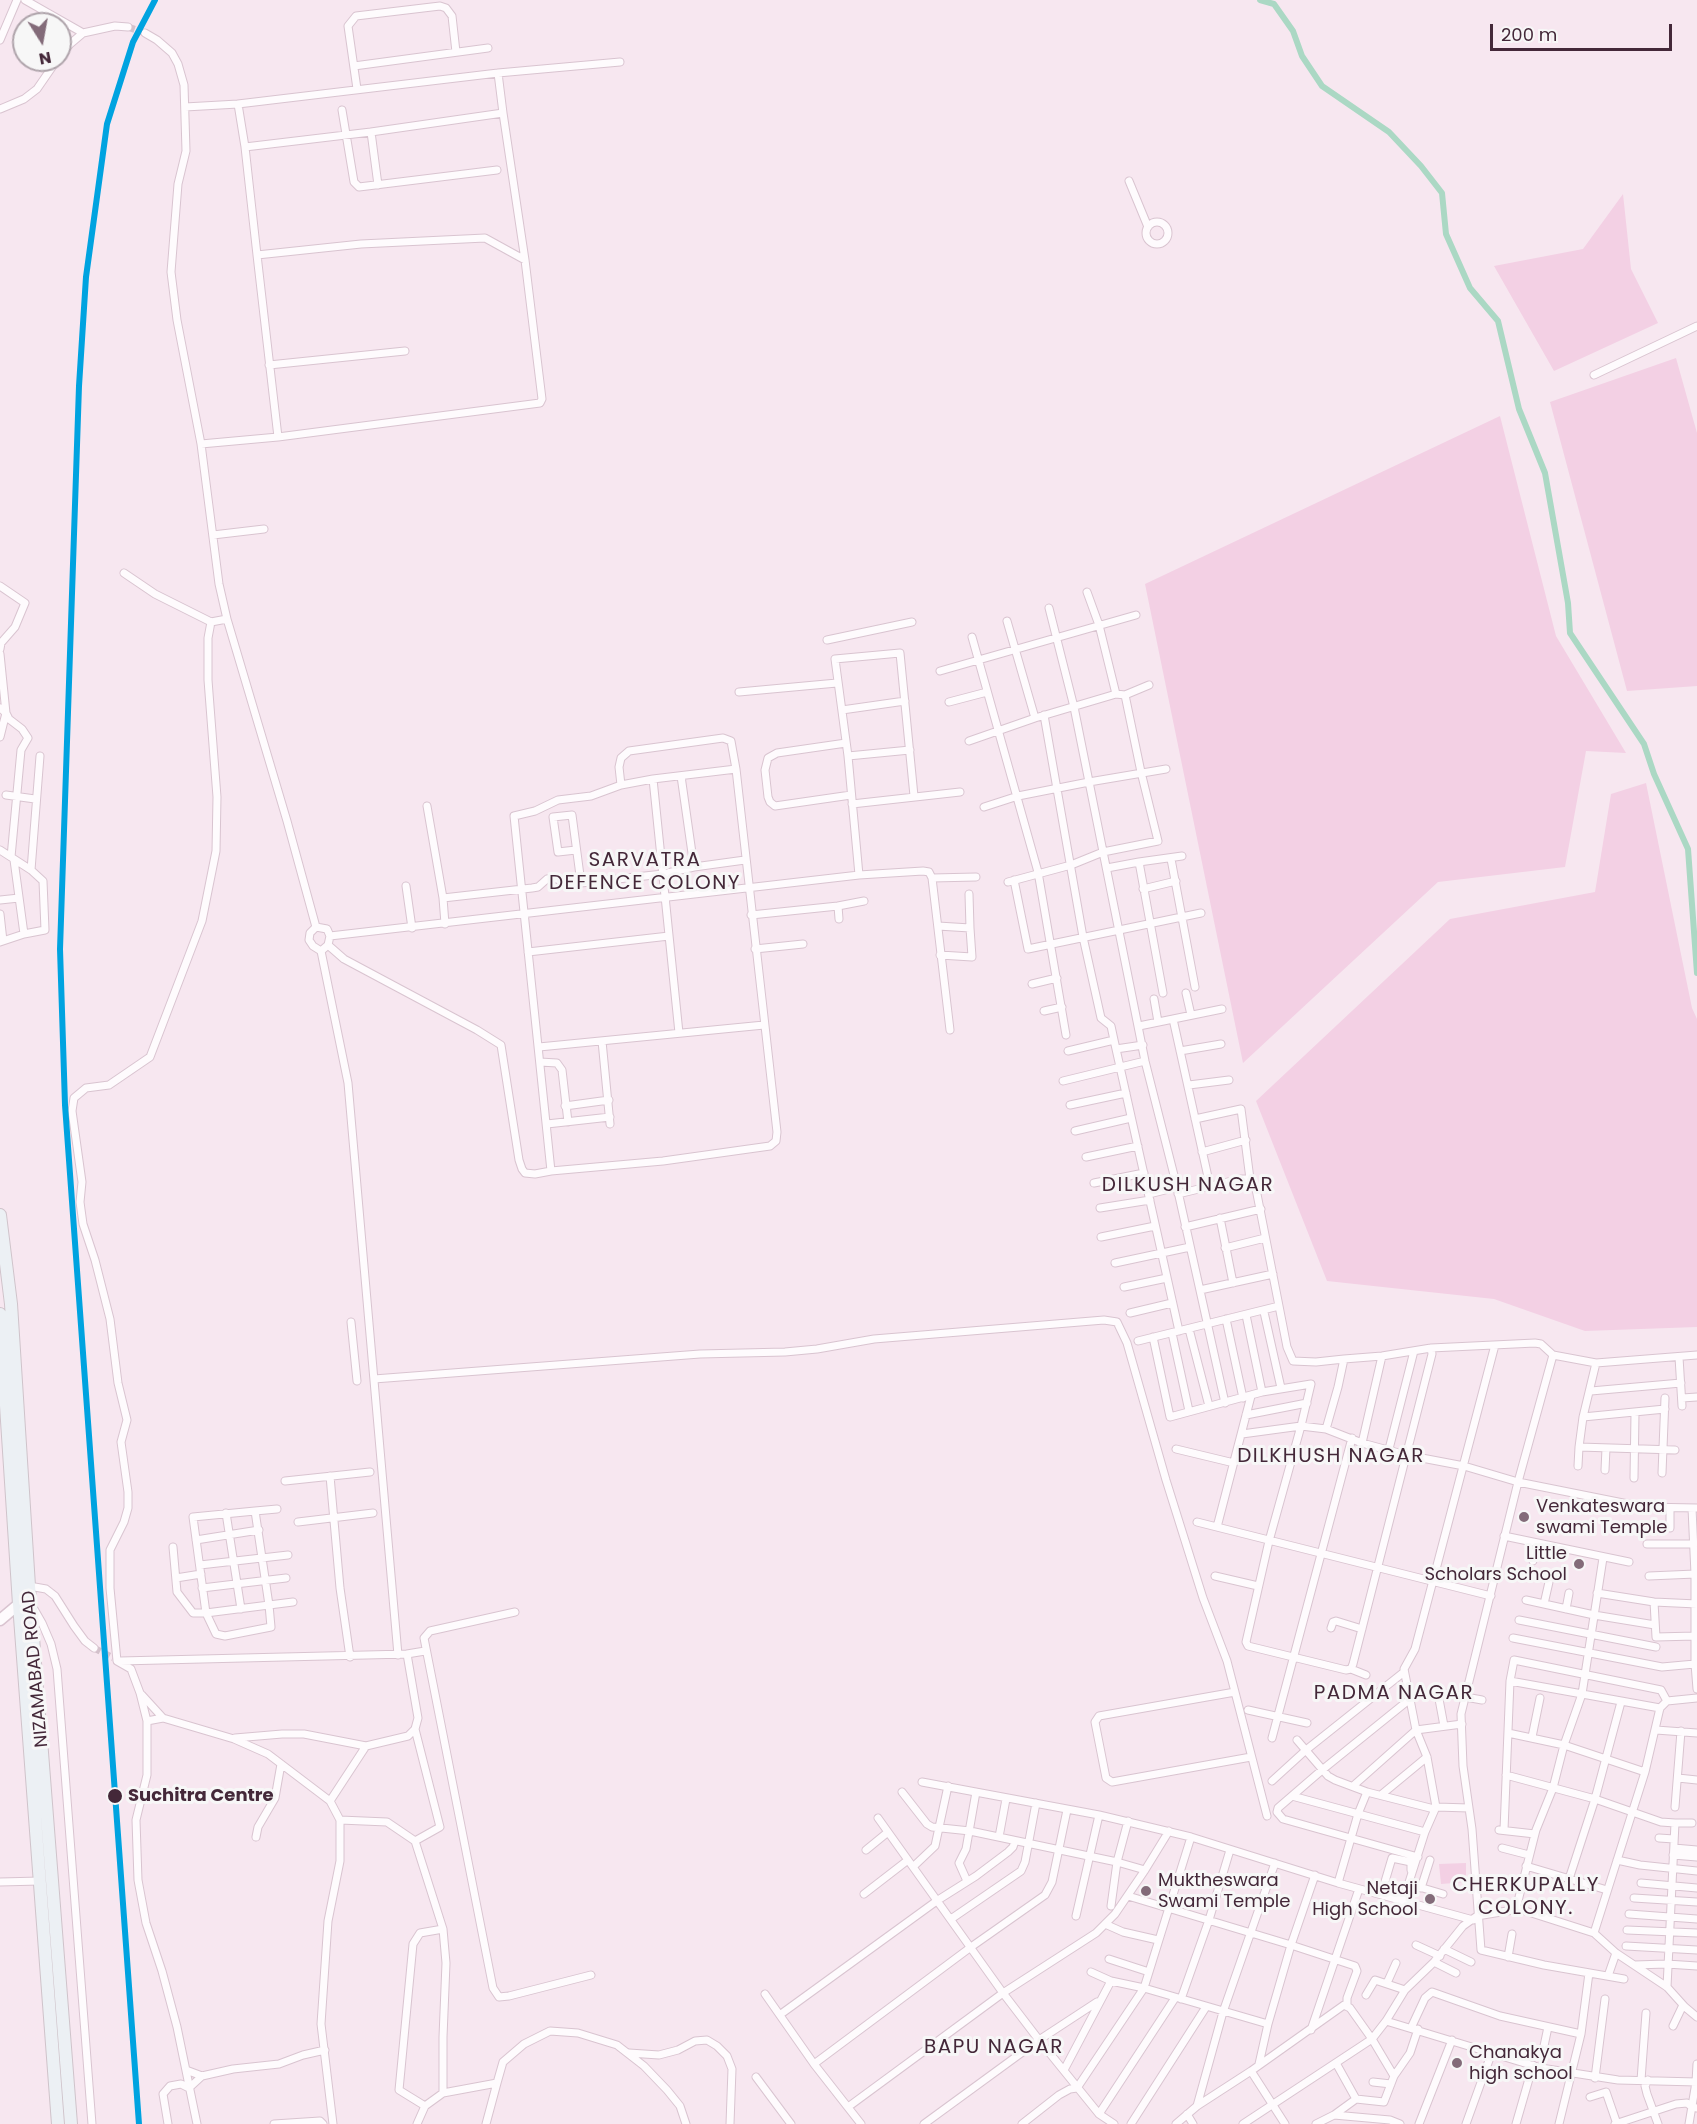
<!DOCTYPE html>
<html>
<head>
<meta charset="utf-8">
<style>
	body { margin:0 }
	#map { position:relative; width:1697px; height:2124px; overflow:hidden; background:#f7e7f0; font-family:Poppins,sans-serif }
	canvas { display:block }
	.north { position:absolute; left:12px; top:12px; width:60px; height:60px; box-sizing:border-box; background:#f7f7f7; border:2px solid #afa4ab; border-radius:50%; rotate:169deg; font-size:16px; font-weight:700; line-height:24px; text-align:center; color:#442839 }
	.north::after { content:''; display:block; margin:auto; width:21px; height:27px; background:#836b79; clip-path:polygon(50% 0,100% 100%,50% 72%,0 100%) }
	.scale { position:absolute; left:1490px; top:24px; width:182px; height:27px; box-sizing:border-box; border:3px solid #442839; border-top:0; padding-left:8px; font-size:18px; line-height:21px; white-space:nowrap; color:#442839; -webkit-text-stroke:4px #f7f7f7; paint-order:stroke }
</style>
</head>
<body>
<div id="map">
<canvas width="1697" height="2124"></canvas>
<div class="north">N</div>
<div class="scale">200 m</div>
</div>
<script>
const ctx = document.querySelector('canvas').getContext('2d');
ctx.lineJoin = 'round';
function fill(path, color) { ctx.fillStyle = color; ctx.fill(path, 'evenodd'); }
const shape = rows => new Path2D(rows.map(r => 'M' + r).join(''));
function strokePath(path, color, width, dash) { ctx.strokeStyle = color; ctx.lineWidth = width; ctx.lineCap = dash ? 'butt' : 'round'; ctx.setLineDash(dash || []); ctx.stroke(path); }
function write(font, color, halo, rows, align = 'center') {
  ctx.font = font + ' Poppins,sans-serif'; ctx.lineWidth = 6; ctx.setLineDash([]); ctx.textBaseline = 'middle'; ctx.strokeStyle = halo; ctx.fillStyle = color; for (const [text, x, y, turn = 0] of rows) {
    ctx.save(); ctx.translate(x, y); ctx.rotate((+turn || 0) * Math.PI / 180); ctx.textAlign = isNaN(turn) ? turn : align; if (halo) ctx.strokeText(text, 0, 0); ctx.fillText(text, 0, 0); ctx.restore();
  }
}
fill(shape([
	[1623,194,1631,269,1658,323,1554,371,1494,266,1583,249],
	[1676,358,1697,433,1697,686,1627,691,1550,402],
	[1500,416,1556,636,1626,753,1586,751,1565,867,1438,882,1243,1063,1145,584],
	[1646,783,1692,1008,1697,1019,1697,1327,1585,1331,1494,1299,1327,1281,1256,1101,1450,919,1595,892,1611,794],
	[1466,1863,1466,1882,1441,1884,1439,1864]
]), '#f3d0e4');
strokePath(shape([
	[1260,0,1274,4,1293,31,1302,56,1322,86,1389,132,1421,166,1442,193,1446,234,1470,288,1498,321,1519,409,1545,473,1568,603,1570,633,1644,744,1654,774,1688,849,1697,973]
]), '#abd8c4', 6);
strokePath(shape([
	[128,27,145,33],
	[94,1648,113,1658]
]), '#d3c1cb', 7, [7, 3.5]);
const minor = shape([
	[25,0,83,33],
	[145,33,157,40,172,53,178,64,184,85,186,151,178,184,171,272,177,320,201,444,278,437],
	[0,40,17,0],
	[60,56,70,44,83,33,115,26,128,27],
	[354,66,488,48],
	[357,89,348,26,356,16,440,6,446,8,452,16,456,52],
	[238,104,245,147,371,132,378,185],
	[185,107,238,104,498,73,620,62],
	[0,109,24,99,37,89,57,60],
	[342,110,354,182,359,187,497,170],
	[371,132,503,113,498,73],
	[245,147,257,255,361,244,485,238,525,260,503,113],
	[1129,181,1148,227],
	'1146 233a11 11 0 1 1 22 0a11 11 0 1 1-22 0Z',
	[257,255,278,437,540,403,542,399,525,260],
	[269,365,405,351],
	[1594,375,1697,326],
	[213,535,264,529],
	[124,573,155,594,211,622],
	[0,586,25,603,15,627,1,643,0,649],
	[1087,592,1099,625,1116,694],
	[1049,608,1074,707,1145,1061,1177,1187,1225,1403],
	[227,619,287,821,316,927],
	[1007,621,1035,718],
	[972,637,1038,872,1066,1035],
	[827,640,912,622],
	[0,654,6,713,9,719,22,729,28,738,21,750,11,857],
	[940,671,1136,615],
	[739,692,837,683],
	[949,702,987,692],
	[0,708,6,713,0,737],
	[842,710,905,701],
	[1044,715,1083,937,1101,1018,1111,1026,1114,1040,1179,1331],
	[969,741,1035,718,1116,694,1125,695,1149,685],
	[846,743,777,753,768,758,765,770,768,797,770,802,775,806,851,795],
	[848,756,910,750],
	[6,795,35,799],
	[852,804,960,792],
	[427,806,443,898,445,924],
	[984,807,1018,796,1089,782,1166,769],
	[0,850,31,870,43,881,45,930,24,934,0,942],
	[576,850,558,852,553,817,572,815,581,883],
	[1171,859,1195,987],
	[14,860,24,934],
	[1139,862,1163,993],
	[694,867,745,860],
	[1107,868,1139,862,1182,856],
	[31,870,40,756],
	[859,875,848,756,835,659,900,653,914,796],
	[932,878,976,877],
	[1014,880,1028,949,1201,913],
	[1008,882,1071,865,1103,852,1158,841,1141,772,1125,695],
	[406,886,412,928],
	[1143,889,1176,881],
	[969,894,970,928],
	[443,898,532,888,538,887,547,879,553,878,572,884,663,874,694,867,681,776],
	[0,900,19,898],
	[838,906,864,901],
	[0,914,3,941],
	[751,915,838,906,839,919],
	[938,926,970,928,972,957,940,955],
	[316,927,327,929,330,936,328,945,321,951,313,946,309,940,310,933,316,927],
	[330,936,859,875,923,871,929,872,932,878,950,1030],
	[328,945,344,959,477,1030,501,1045,519,1160,522,1169,525,1173,535,1174,551,1171,663,1161,770,1146,776,1141,777,1132,736,769,731,741,723,738,629,751,621,758,619,767,621,785],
	[755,949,803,944],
	[321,951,348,1083,398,1655],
	[528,952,669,936],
	[1032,984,1057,978],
	[1186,993,1191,1015],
	[1154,999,1158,1022],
	[1044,1011,1062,1007],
	[1173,1019,1210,1186],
	[1139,1026,1222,1009],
	[679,1033,653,779,736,769],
	[602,1041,610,1124],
	[539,1047,764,1025],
	[1116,1049,1143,1045],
	[1068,1051,1114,1040],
	[1180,1051,1221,1044],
	[540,1062,557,1063,562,1070,568,1122],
	[1063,1081,1145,1061],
	[1189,1085,1229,1080],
	[1070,1105,1126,1093],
	[565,1106,609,1100],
	[1195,1119,1241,1109,1250,1179],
	[547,1124,610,1117],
	[1075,1131,1131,1118],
	[1202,1152,1246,1140],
	[1086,1157,1138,1146],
	[551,1171,514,816,535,811,558,800,591,796,621,785,653,779],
	[1094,1183,1144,1173],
	[1149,1194,1177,1187],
	[1100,1208,1150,1200],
	[1220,1218,1233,1283],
	[1185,1227,1261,1209],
	[1101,1237,1155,1226],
	[1225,1248,1265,1238],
	[1115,1263,1190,1247],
	[1124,1287,1167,1278],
	[1200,1290,1273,1274],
	[1279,1306,1287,1347,1293,1361,1316,1362,1344,1359],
	[1264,1312,1281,1388],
	[1130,1313,1172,1303],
	[1246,1315,1262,1392],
	[1226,1319,1243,1398],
	[351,1322,357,1381],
	[1189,1329,1209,1406],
	[1172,1333,1189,1411],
	[1153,1337,1170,1417,1262,1392,1311,1384,1301,1426,1269,1541,1246,1642,1248,1646,1346,1670,1351,1669,1353,1664,1432,1354,1431,1348,1535,1343,1541,1344,1553,1355],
	[1138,1341,1279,1306,1256,1189,1250,1179,1240,1179,1178,1194],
	[1679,1357,1682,1406],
	[1596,1363,1583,1417,1579,1447,1675,1450],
	[374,1379,700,1354,785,1352,817,1349,874,1339,1104,1320,1117,1322,1127,1343,1166,1480,1203,1598,1227,1661,1267,1816],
	[1591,1391,1681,1383],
	[1682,1398,1697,1397],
	[1246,1415,1307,1403],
	[1583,1417,1665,1409],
	[1326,1429,1338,1387,1344,1359,1382,1356,1431,1348],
	[1242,1434,1301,1426,1326,1429,1362,1443,1406,1455,1464,1466,1518,1482,1643,1507,1697,1508],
	[1362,1443,1382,1356],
	[1176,1449,1234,1463],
	[1389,1449,1414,1351],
	[1274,1451,1293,1456],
	[1578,1466,1579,1447],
	[1605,1470,1606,1448],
	[1662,1473,1665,1398],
	[330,1476,340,1588,350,1657],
	[1634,1478,1635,1413],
	[285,1481,370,1472],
	[1670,1508,1670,1528],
	[1692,1508,1695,1574,1695,1664,1697,1689],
	[255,1511,277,1509],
	[226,1513,241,1609],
	[298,1522,373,1513],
	[1197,1522,1491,1596],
	[1217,1527,1251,1396],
	[1504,1536,1629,1562],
	[196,1540,259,1530],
	[1647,1544,1694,1544],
	[173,1547,177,1592,193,1613,206,1613,193,1517,255,1511,269,1605,206,1613,216,1634,225,1636,271,1627,269,1605,293,1602],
	[1533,1561,1537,1544],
	[200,1565,288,1555],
	[1215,1576,1258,1586],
	[1649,1576,1695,1574],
	[176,1578,201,1574],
	[29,1586,46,1589,55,1596,74,1626,85,1641,94,1648],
	[202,1588,286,1578],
	[1597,1593,1654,1602,1697,1604],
	[1526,1600,1594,1615,1655,1625],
	[1654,1602,1656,1637,1695,1636],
	[1544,1604,1549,1582],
	[34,1609,42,1623,51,1644,57,1669,92,2124],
	[1566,1609,1569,1593],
	[515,1612,430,1631,424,1638,493,1988,499,1997,509,1996,591,1975],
	[1519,1620,1656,1647],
	[1331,1628,1333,1622,1336,1621,1362,1629],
	[1513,1638,1662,1667,1695,1664],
	[407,1654,425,1651],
	[120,1661,407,1654,418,1718,415,1729,408,1736,366,1746,330,1801,268,1754,234,1739,163,1718],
	[1351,1669,1366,1675],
	[1235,1692,1099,1716,1095,1722,1106,1778,1112,1782,1251,1757],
	[142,1695,163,1718,147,1721],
	[1410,1699,1322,1770,1278,1808,1277,1812,1283,1819,1418,1857],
	[1667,1701,1661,1690,1514,1660,1510,1681,1660,1708,1667,1701,1697,1698],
	[1248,1710,1307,1723],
	[1444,1726,1439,1699,1440,1695,1444,1693,1482,1700],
	[415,1729,440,1827,415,1841],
	[1656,1730,1697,1733],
	[1508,1733,1564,1745,1645,1772],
	[1532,1737,1540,1698],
	[235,1738,282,1734,304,1734,366,1746],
	[1272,1738,1352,1438],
	[1297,1740,1328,1776,1335,1780,1367,1792,1434,1809],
	[1506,1775,1595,1799,1661,1822,1675,1823,1667,1987],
	[1678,1778,1697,1780],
	[1272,1781,1306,1750,1404,1672],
	[922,1782,1099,1815,1191,1837,1338,1883,1473,1920],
	[1353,1786,1416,1730,1462,1724],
	[902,1792,927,1824,932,1827,970,1831,1117,1862,1145,1870],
	[1381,1795,1427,1757],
	[1292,1796,1425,1832],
	[330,1801,340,1820,340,1861,328,1921,321,2024,333,2124],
	[1436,1807,1469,1808],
	[1675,1807,1681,1731],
	[878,1818,1003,1993,1039,2040,1099,2114,1114,2124],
	[340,1820,387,1822,415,1841,443,1929,446,1963,443,2037,443,2093],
	[1675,1823,1692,1823],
	[1499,1830,1535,1834],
	[1504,1830,1510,1681],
	[256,1837,258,1827,275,1798,281,1764],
	[999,1837,1006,1799],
	[1659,1838,1674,1839],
	[1502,1848,1529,1855],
	[1674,1848,1697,1850],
	[866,1850,888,1832],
	[1673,1855,1697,1857],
	[1617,1860,1640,1865,1697,1871],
	[914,1866,935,1846,948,1786],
	[1526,1866,1607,1890],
	[1569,1879,1595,1799,1621,1702],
	[967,1881,959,1863,966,1849,976,1792],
	[0,1882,40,1881],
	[1338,1883,1358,1814,1367,1792],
	[1641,1883,1697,1888],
	[1409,1884,1443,1894],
	[1421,1888,1430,1860],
	[1383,1889,1404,1896],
	[864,1894,908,1860],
	[1381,1895,1392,1858,1411,1862,1411,1870],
	[1128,1896,1291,1945,1355,1966,1357,1971,1347,1998,1347,2004],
	[1634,1898,1697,1902],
	[1403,1901,1425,1832,1436,1807,1427,1757,1416,1730,1404,1669,1415,1649,1495,1345],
	[1111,1906,1117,1862,1128,1821],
	[1516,1909,1536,1830,1553,1788,1564,1745,1582,1694,1603,1558],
	[1629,1914,1697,1919],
	[1076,1916,1099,1815],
	[951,1919,1021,1871,1025,1862,1036,1803],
	[1105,1924,1123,1932,1158,1940],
	[1627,1930,1697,1933],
	[1594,1933,1645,1772,1660,1708],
	[1416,1945,1440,1956],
	[1626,1946,1697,1950],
	[1444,1949,1471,1962],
	[1508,1957,1512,1934],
	[1109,1959,1149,1972],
	[1434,1962,1456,1973],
	[1634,1965,1667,1964,1697,1966],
	[1091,1972,1111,1981],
	[1608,1976,1616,1953],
	[1624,1979,1544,1965,1481,1950,1472,1829,1463,1766,1461,1714,1518,1482,1553,1355,1596,1363,1697,1355],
	[1387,1983,1396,1963],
	[765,1994,814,2064,861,2124],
	[1366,1995,1375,1980,1405,1990],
	[1181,1999,1209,1920,1230,1850],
	[781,2014,938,1900,976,1876,1008,1852,1013,1847,1015,1841],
	[1386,2021,1541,2068,1618,2080,1697,2082],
	[1673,2026,1683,2005],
	[1411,2028,1425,1998,1432,1992,1500,2016,1581,2034],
	[1311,2030,1359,1889],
	[1544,2046,1548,2027],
	[629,2053,659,2055,678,2050,695,2041,707,2040,717,2046,727,2056,732,2069,730,2124],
	[1336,2063,1356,2099],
	[814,2064,971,1947,1045,1895,1052,1882,1067,1810],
	[1259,2064,1268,2024,1291,1945,1315,1875],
	[186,2070,202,2076,233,2069,279,2064,303,2055,325,2050],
	[1064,2070,1111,1981,1144,1988,1268,2024],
	[1251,2071,1285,2124],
	[756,2077,791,2124],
	[1595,2078,1605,1999],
	[1641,2080,1646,2013],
	[1648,2080,1645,2086,1647,2094,1658,2124],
	[1373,2082,1391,2084],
	[1590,2097,1606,2092,1617,2124],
	[425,2106,399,2090,413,1944,420,1933,443,1929],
	[1197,2106,1223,2012,1275,1863],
	[848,2107,1003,1993,1096,1933,1115,1914,1145,1870,1169,1831],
	[1099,2114,1175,1998],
	[1187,2114,1193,2124],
	[1334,2115,1390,2120,1400,2124],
	[168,2124,163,2094,170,2086,181,2084,189,2088,202,2076],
	[197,2124,177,2027,162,1971,146,1923,138,1880,136,1820,147,1775,147,1721,140,1693,131,1669,117,1661,110,1588,110,1550,124,1522,128,1508,128,1492,121,1442,127,1420,118,1383,110,1319,95,1260,83,1224,80,1202,82,1182,72,1111,74,1098,86,1088,109,1085,150,1057,202,921,216,851,217,797,208,680,208,638,211,622,227,619,219,584,201,444],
	[274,2124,320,2121,323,2124],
	[417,2124,425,2106,443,2093,497,2083,503,2062,524,2044,550,2031,578,2033,617,2045,644,2066,667,2090,680,2106,686,2124],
	[486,2124,497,2083],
	[924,2124,1039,2040,1097,2002],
	[1022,2124,1059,2095,1070,2089,1077,2088,1144,1988,1191,1837],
	[1131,2124,1206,2007],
	[1176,2124,1197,2106,1251,2071,1344,2005,1350,2008,1372,2039,1394,2076],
	[1243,2124,1372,2039,1386,2021,1405,1990,1434,1962,1463,1926,1477,1916,1519,1909,1594,1933,1616,1953,1667,1987,1685,2007,1697,2017],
	[1316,2124,1334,2115,1356,2099,1384,2102,1394,2076,1410,2053,1418,2029],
	[1419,2124,1452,2040],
	[1466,2124,1492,2052],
	[1516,2124,1533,2065],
	[1559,2124,1581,2034,1589,1973],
	[1615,2124,1676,2104,1687,2103,1692,2107,1697,2108],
	[1689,2124,1696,2082,1697,2064]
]);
const secondary = shape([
	[0,1620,19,1604]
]);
const trunk = shape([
	[0,1215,11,1304,29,1586,71,2124],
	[0,1314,19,1604,58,2124]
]);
strokePath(minor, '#d9c4d0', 9);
strokePath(secondary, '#d9c4d0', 13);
strokePath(trunk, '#cfc3ca', 14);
strokePath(minor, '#fefbfd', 7);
strokePath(secondary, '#fefbfd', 10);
strokePath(trunk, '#ecf0f4', 12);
strokePath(shape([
	[139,2124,65,1105,60,949,79,386,86,277,107,124,133,42,155,0]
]), '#00a3e0', 6);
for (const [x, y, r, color] of [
	[1524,1517,6,"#836b79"],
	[1579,1564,6,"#836b79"],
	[115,1796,8,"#442839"],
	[1146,1891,6,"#836b79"],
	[1430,1899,6,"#836b79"],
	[1457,2063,6,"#836b79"]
]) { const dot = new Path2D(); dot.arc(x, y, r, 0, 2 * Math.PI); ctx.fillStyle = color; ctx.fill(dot); strokePath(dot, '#f7f7f7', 2); }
write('18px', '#442839', '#f7f7f7', [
	["Venkateswara",1536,1507],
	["swami Temple",1536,1528],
	["Little",1567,1554,"right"],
	["Scholars School",1567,1575,"right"],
	["Muktheswara",1158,1881],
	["Swami Temple",1158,1902],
	["Netaji",1418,1889,"right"],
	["High School",1418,1910,"right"],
	["Chanakya",1469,2053],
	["high school",1469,2074]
], 'left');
write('18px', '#442839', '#f7f7f7', [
	["NIZAMABAD ROAD",36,1669,-95]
]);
write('bold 18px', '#442839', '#f7f7f7', [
	["Suchitra Centre",128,1796]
], 'left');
ctx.letterSpacing = '1.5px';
write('20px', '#442839', '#f7f7f7', [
	["SARVATRA",645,861],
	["DEFENCE COLONY",645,884],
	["DILKUSH NAGAR",1188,1186],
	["DILKHUSH NAGAR",1331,1457],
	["PADMA NAGAR",1394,1694],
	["CHERKUPALLY",1526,1886],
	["COLONY.",1526,1909],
	["BAPU NAGAR",994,2048]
]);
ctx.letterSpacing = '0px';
</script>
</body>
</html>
